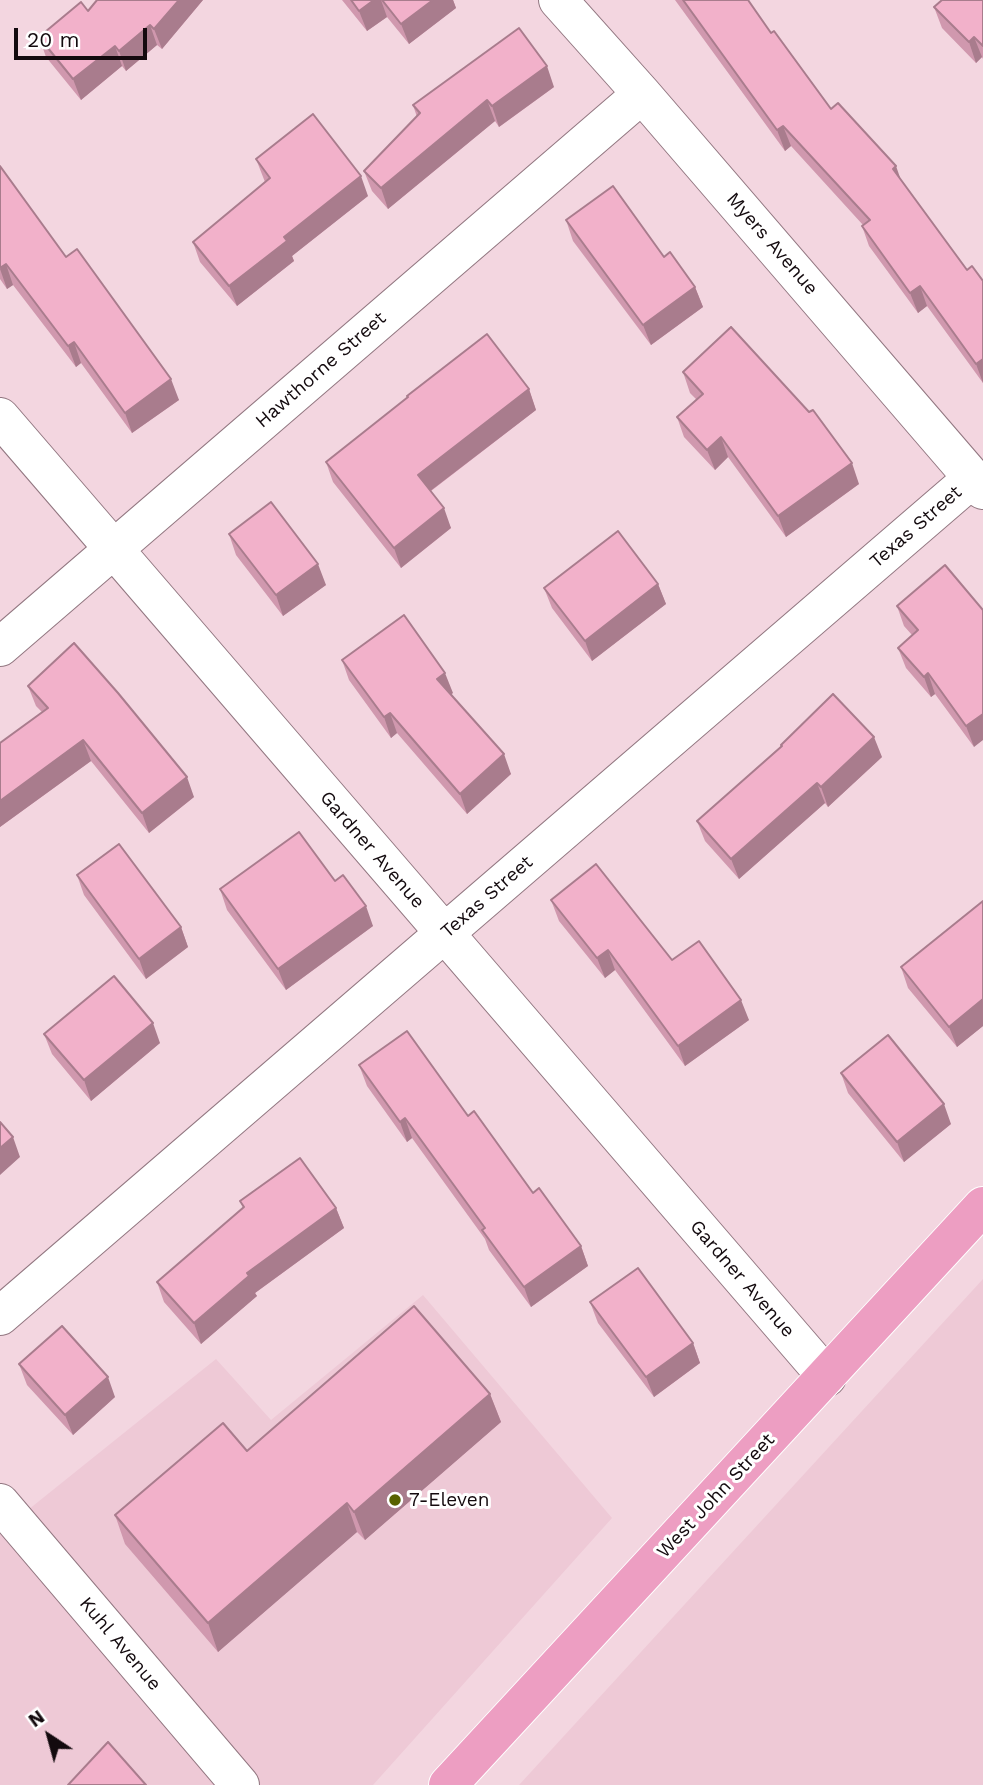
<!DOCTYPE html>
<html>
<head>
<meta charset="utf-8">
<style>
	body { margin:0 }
	#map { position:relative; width:983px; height:1785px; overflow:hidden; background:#f3d6e0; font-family:"Work Sans",sans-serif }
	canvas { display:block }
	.north { position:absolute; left:14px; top:1701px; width:70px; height:70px; -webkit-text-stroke:5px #fff; paint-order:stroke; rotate:324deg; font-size:19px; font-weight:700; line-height:28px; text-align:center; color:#130a0e }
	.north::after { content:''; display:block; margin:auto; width:24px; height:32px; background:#130a0e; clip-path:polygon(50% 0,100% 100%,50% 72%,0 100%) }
	.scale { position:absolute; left:14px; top:28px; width:133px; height:32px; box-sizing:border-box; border:4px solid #130a0e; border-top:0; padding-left:9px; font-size:21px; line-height:24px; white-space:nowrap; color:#130a0e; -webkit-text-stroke:5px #fff; paint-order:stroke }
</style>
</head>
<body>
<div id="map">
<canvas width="983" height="1785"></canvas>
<div class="north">N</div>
<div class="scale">20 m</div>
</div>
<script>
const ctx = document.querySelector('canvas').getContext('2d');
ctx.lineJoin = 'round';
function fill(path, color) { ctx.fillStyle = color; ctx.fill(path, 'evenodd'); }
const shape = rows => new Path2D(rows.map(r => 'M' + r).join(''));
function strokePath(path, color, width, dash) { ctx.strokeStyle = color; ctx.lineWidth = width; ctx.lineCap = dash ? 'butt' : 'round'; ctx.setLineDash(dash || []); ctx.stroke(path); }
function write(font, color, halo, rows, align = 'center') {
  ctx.font = font + ' "Work Sans",sans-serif'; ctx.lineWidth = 6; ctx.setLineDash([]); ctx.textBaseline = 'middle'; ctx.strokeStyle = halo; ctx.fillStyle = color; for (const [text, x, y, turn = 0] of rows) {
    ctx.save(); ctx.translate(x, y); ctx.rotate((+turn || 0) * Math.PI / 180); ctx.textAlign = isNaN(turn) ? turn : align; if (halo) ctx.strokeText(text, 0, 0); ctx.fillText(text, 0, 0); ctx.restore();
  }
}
fill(shape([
	[983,1279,983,1785,519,1785],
	[423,1295,612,1518,373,1785,0,1785,0,1528,3,1530,216,1359,271,1420]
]), '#eec9d6');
const minor = shape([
	[558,0,642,94,983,490],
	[0,417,827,1377],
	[0,647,642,94],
	[0,1316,973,478],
	[0,1503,240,1785]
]);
const major = shape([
	[448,1785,983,1206]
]);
strokePath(minor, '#927781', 40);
strokePath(major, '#fff', 40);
strokePath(minor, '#fff', 38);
strokePath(major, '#ed9ec2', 38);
fill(shape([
	[97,0,203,0,162,49,157,45,126,71,122,66,81,100,46,57,39,37,88,11],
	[342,0,453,0,456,8,409,44,387,17,367,31],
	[675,0,748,0,771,33,831,109,902,181,967,270,983,281,983,383,927,306,918,313,869,246,862,226,863,225,791,146,785,151],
	[983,0,983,59,982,57,976,63,942,28,934,7],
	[554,87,499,127,495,121,388,209,372,191,364,171,417,117,413,105],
	[256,159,368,196,292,256,294,261,237,306,200,262,193,242,265,182],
	[0,166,66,257,179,400,132,433,81,363,76,367,13,285,7,289,0,279],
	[566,220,664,257,695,287,703,307,651,345,573,241],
	[683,372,859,484,786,537,728,457,715,470,684,437,677,417,697,400,690,393],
	[529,389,536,410,431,491,451,528,401,568,333,482,326,462],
	[229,534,326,585,283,616,236,555],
	[945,565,974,747,935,694,931,697,906,668,898,648,912,635,904,626,897,606],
	[658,584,666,604,592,661,552,608,544,588],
	[342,660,453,693,451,694,511,774,467,814,397,733,391,738,349,680],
	[28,686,194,797,149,833,91,761,0,827,0,743,42,712,36,706],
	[781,745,882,757,828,807,825,803,739,879,705,841,697,821,781,746],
	[77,875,181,927,188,947,146,979,84,895],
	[335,881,373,926,286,990,227,910,220,889],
	[551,900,672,960,749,1020,685,1066,615,970,605,978,559,921],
	[983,901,983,1026,957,1047,908,988,901,967],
	[44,1034,160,1043,91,1101,52,1054],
	[359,1065,468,1116,533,1193,581,1246,588,1266,531,1307,489,1250,485,1239,412,1138,407,1142,367,1086],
	[841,1073,951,1124,904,1162,848,1093],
	[240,1201,336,1208,344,1228,255,1293,257,1296,201,1344,164,1302,157,1282,243,1208],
	[590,1302,693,1343,700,1363,654,1397,598,1323],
	[19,1364,115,1397,73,1435,27,1385],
	[490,1394,501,1422,365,1540,357,1532,218,1652,125,1544,115,1515,247,1451]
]), '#d098ae');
fill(shape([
	[179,0,203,0,162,49,154,29],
	[374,0,381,0,387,17,367,31,359,11],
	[433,0,453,0,456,8,409,44,401,24],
	[150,25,157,45,126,71,119,51],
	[974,37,982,57,976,63,969,42],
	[115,46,122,66,81,100,73,79],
	[547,66,554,87,499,127,492,106],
	[487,100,495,121,388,209,381,188],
	[783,126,791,146,785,151,777,130],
	[896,166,903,186,893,169],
	[361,176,368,196,292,256,294,261,237,306,229,286,284,237],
	[6,264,13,285,7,289,0,269],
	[920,286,927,306,918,313,910,293],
	[695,287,703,307,651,345,643,325],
	[74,342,81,363,76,367,68,346],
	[983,359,983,383,976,364],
	[171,379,179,400,132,433,125,413],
	[529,389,536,410,425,495,418,475],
	[721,437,728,457,715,470,707,450],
	[852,463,859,484,786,537,778,516],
	[444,508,451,528,401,568,394,548],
	[318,564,326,585,283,616,276,595],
	[658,584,666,604,592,661,585,641],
	[445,673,453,693,444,699,437,679],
	[928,673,935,694,931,697,924,677],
	[390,713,397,733,391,738,384,717],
	[983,714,983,740,974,747,966,726],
	[874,737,882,757,828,807,821,787],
	[83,740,91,761,0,827,0,801],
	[504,754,511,774,467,814,460,794],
	[187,777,194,797,149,833,142,813],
	[817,783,825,803,739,879,731,859],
	[366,906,373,926,286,990,278,969],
	[181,927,188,947,146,979,139,959],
	[608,950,615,970,605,978,597,958],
	[983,999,983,1026,957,1047,949,1027],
	[741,1000,749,1020,685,1066,678,1046],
	[153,1023,160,1043,91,1101,84,1080],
	[944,1104,951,1124,904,1162,897,1142],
	[405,1118,412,1138,407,1142,400,1122],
	[13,1137,20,1157,0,1175,0,1148],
	[336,1208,344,1228,255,1293,257,1296,201,1344,194,1323,247,1273],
	[581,1246,588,1266,531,1307,524,1287],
	[693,1343,700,1363,654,1397,646,1377],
	[108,1377,115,1397,73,1435,65,1415],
	[490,1394,501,1422,365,1540,354,1512],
	[347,1503,357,1532,218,1652,208,1623]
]), '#a97c8d');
const building = shape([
	[97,0,179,0,154,29,150,25,119,51,115,46,73,79,39,37,81,2,88,11,97,0],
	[351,0,374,0,359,11,351,0],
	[382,0,433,0,401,24,382,0],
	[683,0,748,0,771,33,774,31,831,109,838,103,896,166,893,169,967,270,972,266,983,281,983,359,976,364,920,286,910,293,862,226,870,220,783,126,777,130,683,0],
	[942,0,983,0,983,46,974,37,969,42,934,7,942,0],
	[519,28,547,66,492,106,487,100,381,188,364,171,420,113,413,105,519,28],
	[313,114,361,176,284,237,287,241,229,286,193,242,270,178,256,159,313,114],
	[0,166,66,257,77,249,171,379,125,413,74,342,68,346,6,264,0,268,0,166],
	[613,186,664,257,670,252,695,287,643,325,566,220,613,186],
	[731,327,809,412,813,410,852,463,778,516,721,437,707,450,677,417,703,394,683,372,731,327],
	[487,334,529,389,418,475,444,508,394,548,326,462,408,397,407,396,487,334],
	[271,502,318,564,276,595,229,534,271,502],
	[618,531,658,584,585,641,544,588,618,531],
	[945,565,983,610,983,714,966,726,928,673,924,677,898,648,918,630,897,606,945,565],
	[404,615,445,673,437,679,504,754,460,794,390,713,384,717,342,660,404,615],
	[74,643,118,693,187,777,142,813,83,740,0,801,0,743,48,708,28,686,74,643],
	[833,694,874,737,821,787,817,783,731,859,697,821,782,746,781,745,833,694],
	[299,832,335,881,343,875,366,906,278,969,220,889,299,832],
	[119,844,181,927,139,959,77,875,119,844],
	[596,864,672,960,699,941,741,1000,678,1046,608,950,597,958,551,900,596,864],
	[983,901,983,999,949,1027,901,967,983,901],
	[114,976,153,1023,84,1080,44,1034,114,976],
	[407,1031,468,1116,474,1111,533,1193,539,1188,581,1246,524,1287,482,1230,485,1228,405,1118,400,1122,359,1065,407,1031],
	[888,1035,944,1104,897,1142,841,1073,888,1035],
	[0,1122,13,1137,0,1148,0,1122],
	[300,1158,336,1208,247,1273,249,1276,194,1323,157,1282,244,1207,240,1201,300,1158],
	[638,1268,693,1343,646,1377,590,1302,638,1268],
	[414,1306,490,1394,354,1512,347,1503,208,1623,115,1515,223,1423,247,1451,414,1306],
	[62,1326,108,1377,65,1415,19,1364,62,1326],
	[108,1742,146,1785,68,1785,108,1742]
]);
fill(building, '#f2b1ca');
strokePath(building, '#a97c8d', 2);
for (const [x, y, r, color] of [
	[395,1500,7,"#586200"]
]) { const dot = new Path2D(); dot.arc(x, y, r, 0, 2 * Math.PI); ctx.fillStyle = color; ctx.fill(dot); strokePath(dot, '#fff', 2.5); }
write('19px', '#130a0e', '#fff', [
	["Myers Avenue",772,244,49],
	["Hawthorne Street",321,370,-41],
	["Texas Street",916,527,-41],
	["Gardner Avenue",372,850,49],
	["Texas Street",487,897,-41],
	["Gardner Avenue",742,1279,49],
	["West John Street",716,1496,-47],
	["Kuhl Avenue",120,1644,50]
]);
write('19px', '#130a0e', '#fff', [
	["7-Eleven",409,1500]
], 'left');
</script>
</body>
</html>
